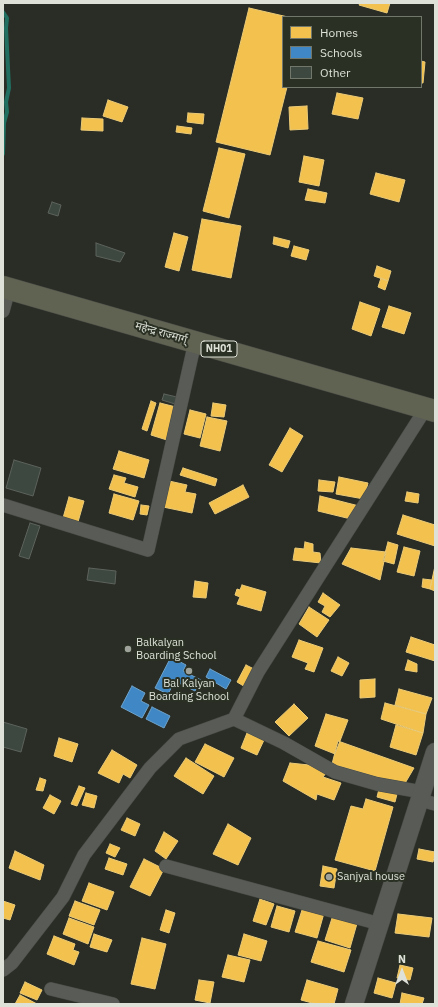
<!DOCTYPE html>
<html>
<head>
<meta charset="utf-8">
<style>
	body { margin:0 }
	#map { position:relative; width:438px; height:1007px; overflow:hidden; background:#2a2d26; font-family:"IBM Plex Sans",sans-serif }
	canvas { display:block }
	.frame { position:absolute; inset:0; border:4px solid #dde1d8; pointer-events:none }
	.legend { position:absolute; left:282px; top:16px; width:140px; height:72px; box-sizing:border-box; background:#2a3023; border:1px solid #72776b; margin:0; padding:5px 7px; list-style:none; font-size:12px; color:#dde1d8 }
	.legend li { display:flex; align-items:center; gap:8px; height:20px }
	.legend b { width:20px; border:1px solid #72776b }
	.north { position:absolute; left:382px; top:951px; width:40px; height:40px; -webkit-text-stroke:3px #2a3023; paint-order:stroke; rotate:0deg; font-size:11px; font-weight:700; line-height:16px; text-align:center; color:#dde1d8 }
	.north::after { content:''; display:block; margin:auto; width:14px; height:18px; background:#dde1d8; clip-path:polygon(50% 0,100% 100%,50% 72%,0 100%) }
</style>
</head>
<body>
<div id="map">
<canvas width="438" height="1007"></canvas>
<div class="frame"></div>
<ul class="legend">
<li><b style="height:11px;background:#f2c14e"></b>Homes</li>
<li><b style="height:11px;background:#3f88c5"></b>Schools</li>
<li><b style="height:11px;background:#3d4940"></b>Other</li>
</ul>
<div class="north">N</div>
</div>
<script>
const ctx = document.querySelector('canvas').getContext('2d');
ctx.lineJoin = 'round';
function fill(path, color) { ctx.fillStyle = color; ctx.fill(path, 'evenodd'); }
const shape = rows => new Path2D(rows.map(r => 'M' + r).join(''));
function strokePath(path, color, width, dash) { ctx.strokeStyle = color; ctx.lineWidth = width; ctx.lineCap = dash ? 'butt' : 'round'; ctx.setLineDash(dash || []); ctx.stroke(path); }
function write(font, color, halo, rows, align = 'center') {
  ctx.font = font + ' "IBM Plex Sans","Noto Sans Devanagari",sans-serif'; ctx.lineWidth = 4; ctx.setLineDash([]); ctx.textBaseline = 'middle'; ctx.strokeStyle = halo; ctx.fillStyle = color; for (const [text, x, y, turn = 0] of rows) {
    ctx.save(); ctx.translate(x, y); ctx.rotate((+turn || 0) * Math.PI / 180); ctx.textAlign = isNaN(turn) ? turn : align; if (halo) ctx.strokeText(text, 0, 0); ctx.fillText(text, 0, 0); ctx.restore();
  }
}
const homes = shape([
	[360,3,390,3,387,13,359,5,360,3],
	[249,8,288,17,283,17,283,87,287,87,270,155,216,142,249,8],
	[421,61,425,62,423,83,421,83,421,61],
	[337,93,363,98,358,119,332,114,337,93],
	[108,100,128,107,122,122,103,116,108,100],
	[307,106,308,129,290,130,289,107,307,106],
	[188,113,204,114,203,124,187,122,188,113],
	[82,118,103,119,103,131,81,130,82,118],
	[177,126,192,128,191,134,176,132,177,126],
	[219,148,245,154,229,218,203,211,219,148],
	[304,156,324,160,319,186,299,182,304,156],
	[376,173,405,180,399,202,370,194,376,173],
	[308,189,327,193,325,203,305,200,308,189],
	[202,219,241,226,231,278,192,270,202,219],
	[174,233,188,237,179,271,165,267,174,233],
	[274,237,290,241,288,248,273,244,274,237],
	[294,246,309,250,306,260,291,256,294,246],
	[377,266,391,271,388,281,374,276,377,266],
	[381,278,388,281,385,290,378,287,381,278],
	[360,302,380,309,371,336,352,329,360,302],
	[389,306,411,313,404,334,382,327,389,306],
	[151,401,156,403,147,431,142,429,151,401],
	[160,403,176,407,167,440,151,435,160,403],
	[213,403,226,405,224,417,211,416,213,403],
	[190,410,206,414,200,438,184,434,190,410],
	[207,417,227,421,220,451,200,446,207,417],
	[290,428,303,436,282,472,269,465,290,428],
	[119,451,149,460,144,478,113,469,119,451],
	[183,468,217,479,215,486,180,475,183,468],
	[114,475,126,478,124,483,138,487,135,497,109,489,114,475],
	[339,477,368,483,364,499,336,494,339,477],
	[319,480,335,482,333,492,318,491,319,480],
	[169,481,187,485,185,492,196,494,192,513,163,507,169,481],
	[243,485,249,497,215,514,209,503,243,485],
	[407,492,419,494,418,503,405,501,407,492],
	[114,494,139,501,133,520,109,513,114,494],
	[320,496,363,507,355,520,318,511,320,496],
	[69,497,84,501,78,522,63,518,69,497],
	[141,505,149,506,147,515,140,514,141,505],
	[403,515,435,525,435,546,397,534,403,515],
	[305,542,313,544,313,552,320,553,321,563,293,560,295,548,304,549,305,542],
	[388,542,398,545,394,564,383,561,388,542],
	[404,547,420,551,414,576,397,572,404,547],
	[351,548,386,552,380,580,342,564,351,548],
	[435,566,435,591,430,589,435,566],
	[423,579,432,580,430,589,422,587,423,579],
	[195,581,208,583,206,598,193,597,195,581],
	[242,585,266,592,261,611,237,604,240,597,235,595,237,589,240,590,242,585],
	[323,593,340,605,330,617,322,612,325,606,318,602,323,593],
	[309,607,329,620,317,637,299,624,309,607],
	[411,637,435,645,435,661,406,652,411,637],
	[299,640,323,648,314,672,305,669,308,663,292,657,299,640],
	[338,657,349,663,342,676,331,671,338,657],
	[408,660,417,664,417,672,405,670,408,660],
	[246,665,256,670,247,688,237,682,246,665],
	[375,679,375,697,360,698,360,680,375,679],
	[399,689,432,698,426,714,395,705,399,689],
	[385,703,426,714,423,733,381,719,385,703],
	[294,704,308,718,289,736,275,722,294,704],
	[326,714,348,720,335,754,315,746,326,714],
	[396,725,423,733,416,755,390,747,396,725],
	[247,733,264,740,257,755,241,748,247,733],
	[59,738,78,744,72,762,54,756,59,738],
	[338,741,414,768,404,785,332,764,338,741],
	[205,744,234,758,224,777,195,762,205,744],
	[112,750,137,765,130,778,123,774,119,783,98,773,112,750],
	[186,758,214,776,203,794,174,776,186,758],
	[290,763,309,765,326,773,323,777,341,783,334,800,317,794,316,800,283,781,290,763],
	[40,778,46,780,43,791,36,790,40,778],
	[79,786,85,788,77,806,71,804,79,786],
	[379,789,397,794,395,802,377,797,379,789],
	[86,793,97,796,94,808,82,805,86,793],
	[50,795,61,801,54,814,43,808,50,795],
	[366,799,393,807,375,871,335,860,351,806,363,809,366,799],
	[127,818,140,824,135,836,121,830,127,818],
	[228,824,251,838,238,865,213,854,228,824],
	[164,832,178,841,166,859,155,851,164,832],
	[110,844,120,848,115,857,106,853,110,844],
	[419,849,435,852,433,862,417,859,419,849],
	[15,851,44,865,40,880,9,868,15,851],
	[109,858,127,864,123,875,105,869,109,858],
	[144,859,164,869,150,896,130,887,144,859],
	[323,866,337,869,334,888,320,886,323,866],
	[89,883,114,892,107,910,82,901,89,883],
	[260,899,274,904,266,925,253,921,260,899],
	[3,901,15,905,10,920,3,918,3,901],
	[75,901,100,910,94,925,69,916,75,901],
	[277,906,295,911,289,932,271,927,277,906],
	[303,907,324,913,317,938,295,932,303,907],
	[166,910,175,913,169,933,160,930,166,910],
	[334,912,358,920,350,948,325,940,334,912],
	[398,914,432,918,429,937,395,933,398,914],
	[69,918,94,927,88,944,63,934,69,918],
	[94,934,112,940,107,952,90,947,94,934],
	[244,934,267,941,261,961,238,955,244,934],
	[54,936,75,944,73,950,79,952,74,965,47,954,54,936],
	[142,938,166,944,155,989,131,984,142,938],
	[318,941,351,950,344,972,311,962,318,941],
	[228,955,250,960,244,982,222,977,228,955],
	[400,965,413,968,410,980,397,978,400,965],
	[378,978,396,983,392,998,374,993,378,978],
	[199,980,214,982,210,1003,195,1000,199,980],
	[307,980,338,989,334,1004,316,1004,301,1000,307,980],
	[25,982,42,990,37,1000,20,993,25,982],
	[402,993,424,998,422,1004,400,1004,402,993],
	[20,995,37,1004,15,1004,20,995]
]);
fill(homes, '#f2c14e');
strokePath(homes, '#eccb77', 1);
const schools = shape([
	[171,657,186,665,183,671,201,680,195,691,175,681,168,694,155,688,171,657],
	[210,669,231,680,226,689,206,677,210,669],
	[132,686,145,693,141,701,149,705,142,718,121,707,132,686],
	[152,707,170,716,164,728,146,719,152,707]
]);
fill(schools, '#3f88c5');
strokePath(schools, '#6ea3cb', 1);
strokePath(shape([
	[3,12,7,18,6,28,9,88,6,102,7,112,4,123,3,154]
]), '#216f60', 4);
const building = shape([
	[52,202,61,205,58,216,48,213,52,202],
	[96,243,125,253,120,262,96,256,96,243],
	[164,394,177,397,175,404,162,400,164,394],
	[14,460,41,468,33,496,6,488,14,460],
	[30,523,40,526,29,559,19,556,30,523],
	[89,568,116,571,115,584,87,580,89,568],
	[3,722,27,729,21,752,3,747,3,722]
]);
fill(building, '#3d4940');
strokePath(building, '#5d625c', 1);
const street = shape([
	[3,311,9,289],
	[3,505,148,550,195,342],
	[234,719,284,743,335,772,377,784,422,792],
	[420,800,435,804],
	[166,866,380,924],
	[3,970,12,963,63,897,84,855,150,768,179,739,234,719,258,672,426,408],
	[51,989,113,1004]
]);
const secondary = shape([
	[354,1004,435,752]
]);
const highway = shape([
	[3,287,435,411]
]);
strokePath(street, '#474a44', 14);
strokePath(secondary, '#474a44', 19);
strokePath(highway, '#474a44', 23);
strokePath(street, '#585b56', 13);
strokePath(secondary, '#585b56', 18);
strokePath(highway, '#606252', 22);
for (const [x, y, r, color] of [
	[128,649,4,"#9ea29a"],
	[189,671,4,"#9ea29a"],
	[329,877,4,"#9ea29a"]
]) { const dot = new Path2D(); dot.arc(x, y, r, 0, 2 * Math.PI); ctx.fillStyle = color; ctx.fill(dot); strokePath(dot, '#2a3023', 1.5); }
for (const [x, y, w] of [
	[219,349,36]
]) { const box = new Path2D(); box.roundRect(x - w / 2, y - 8, w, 16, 3); ctx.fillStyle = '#2a3023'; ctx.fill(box); strokePath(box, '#dde1d8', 1); }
write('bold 10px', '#dde1d8', null, [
	["NH01",219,349]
]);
write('11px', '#dde1d8', '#2a3023', [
	["महेन्द्र राज्मार्ग्",161,333,16]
]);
write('11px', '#dde1d8', '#2a3023', [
	["Balkalyan",136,643],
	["Boarding School",136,656],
	["Bal Kalyan",189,684,"center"],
	["Boarding School",189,697,"center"],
	["Sanjyal house",337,877]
], 'left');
</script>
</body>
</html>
